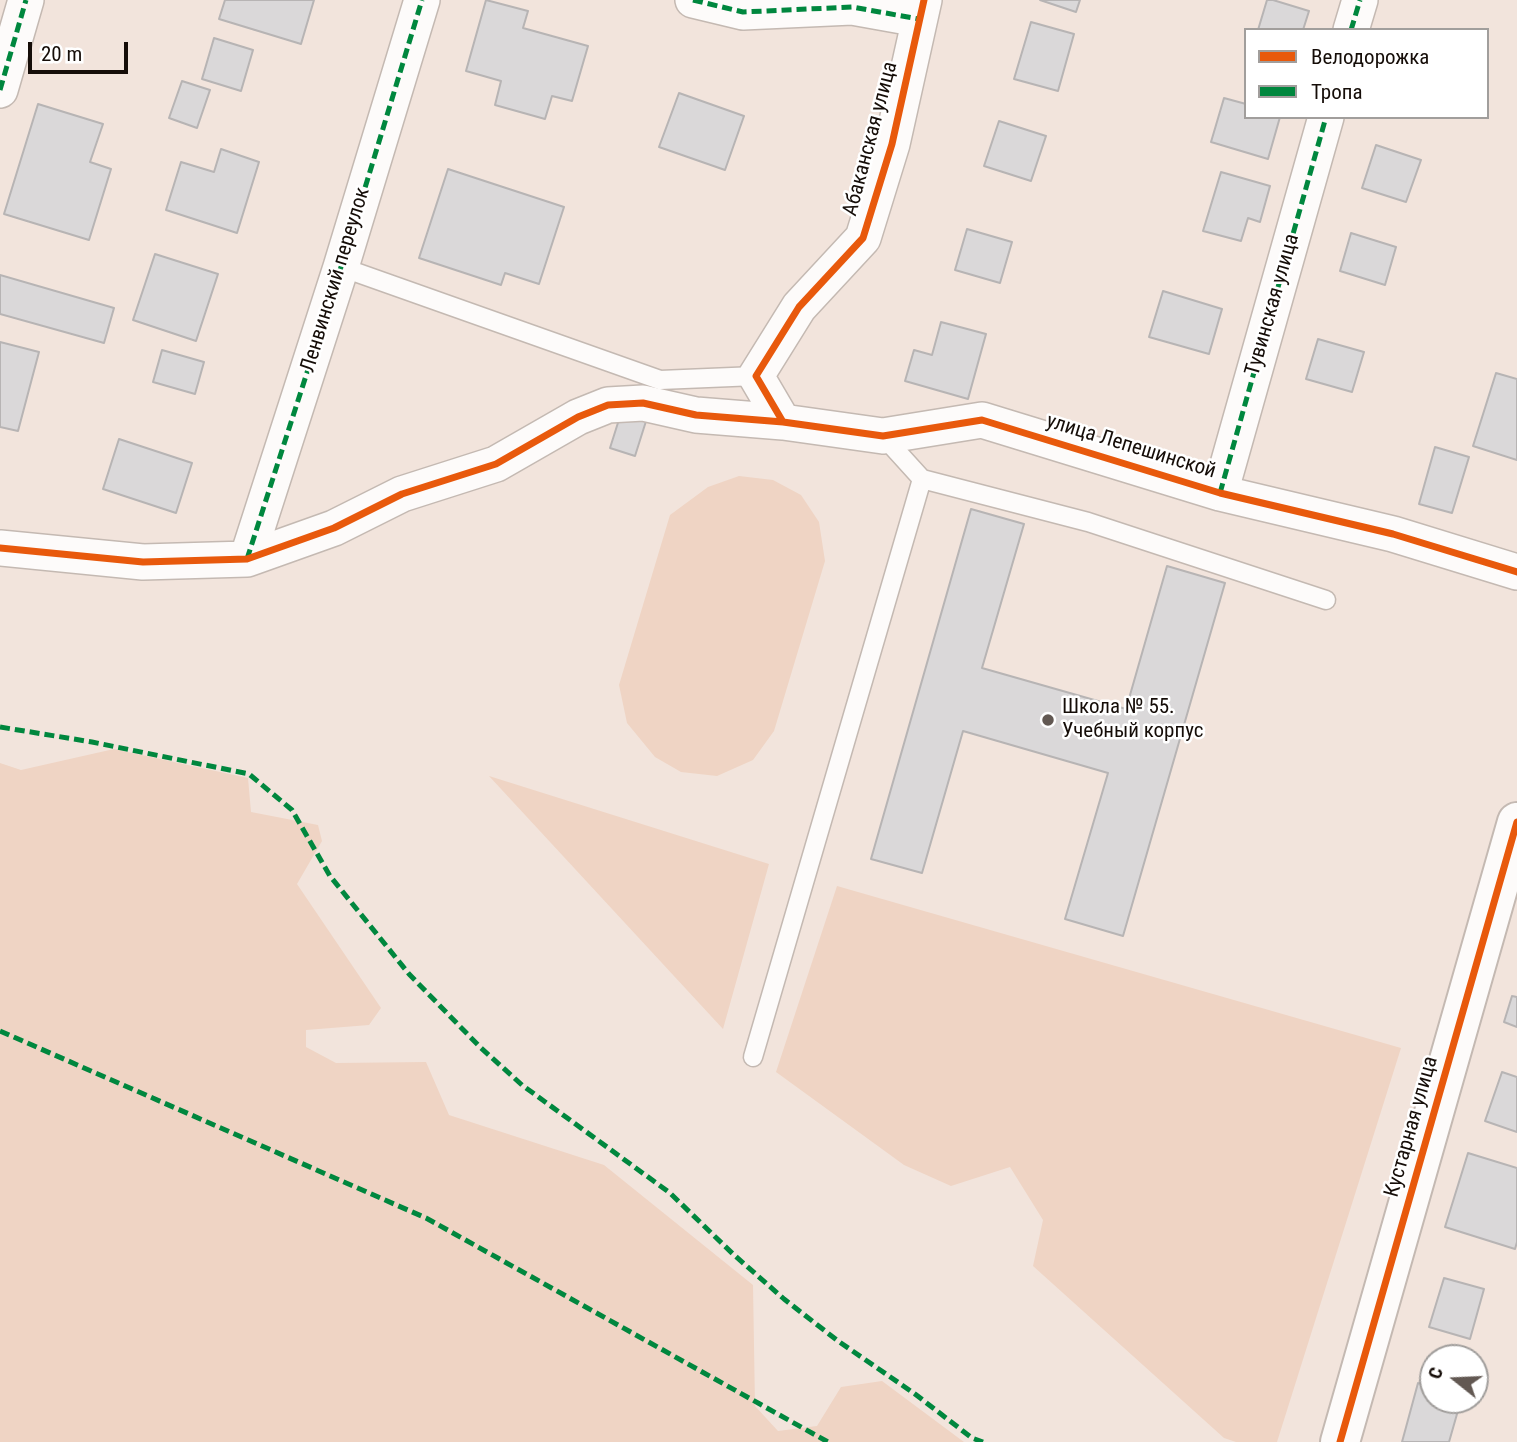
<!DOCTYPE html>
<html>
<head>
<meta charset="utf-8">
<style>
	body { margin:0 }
	#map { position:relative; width:1517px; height:1442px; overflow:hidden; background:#f2e4dc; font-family:"Roboto Condensed",sans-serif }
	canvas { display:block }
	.legend { position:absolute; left:1244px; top:28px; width:245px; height:91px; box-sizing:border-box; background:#fff; border:2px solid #a19e9c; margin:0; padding:9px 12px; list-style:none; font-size:21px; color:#150d08 }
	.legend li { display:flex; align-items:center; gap:14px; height:35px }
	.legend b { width:35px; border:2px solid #a19e9c }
	.north { position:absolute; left:1419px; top:1344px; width:70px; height:70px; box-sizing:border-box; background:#fff; border:2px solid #a19e9c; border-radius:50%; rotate:288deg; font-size:19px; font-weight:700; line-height:28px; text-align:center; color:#150d08 }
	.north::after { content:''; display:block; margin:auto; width:24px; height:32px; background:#625852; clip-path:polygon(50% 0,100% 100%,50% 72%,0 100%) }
	.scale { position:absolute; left:28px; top:42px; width:100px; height:32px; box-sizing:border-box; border:4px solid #150d08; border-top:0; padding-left:9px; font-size:21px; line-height:24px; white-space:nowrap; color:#150d08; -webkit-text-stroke:5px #fff; paint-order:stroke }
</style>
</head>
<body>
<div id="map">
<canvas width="1517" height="1442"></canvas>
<ul class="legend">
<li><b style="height:9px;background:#e8590c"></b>Велодорожка</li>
<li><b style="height:9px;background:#00873e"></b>Тропа</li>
</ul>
<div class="north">С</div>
<div class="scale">20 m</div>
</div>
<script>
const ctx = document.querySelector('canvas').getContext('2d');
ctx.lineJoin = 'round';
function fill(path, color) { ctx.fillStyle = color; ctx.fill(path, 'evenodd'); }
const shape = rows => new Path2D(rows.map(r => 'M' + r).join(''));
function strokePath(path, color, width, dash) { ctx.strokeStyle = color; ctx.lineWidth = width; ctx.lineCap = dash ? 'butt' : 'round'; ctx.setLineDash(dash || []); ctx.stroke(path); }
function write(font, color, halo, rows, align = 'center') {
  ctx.font = font + ' "Roboto Condensed",sans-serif'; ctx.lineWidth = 5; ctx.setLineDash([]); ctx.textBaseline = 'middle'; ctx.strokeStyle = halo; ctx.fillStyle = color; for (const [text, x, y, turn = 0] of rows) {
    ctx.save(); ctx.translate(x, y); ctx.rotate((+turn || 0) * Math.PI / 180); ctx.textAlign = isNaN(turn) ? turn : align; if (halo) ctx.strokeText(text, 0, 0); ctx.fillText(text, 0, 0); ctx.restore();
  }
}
fill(shape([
	[739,476,773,480,801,495,819,522,825,561,774,731,753,760,717,776,681,772,655,757,627,723,619,685,670,515,708,487],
	[114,749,248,778,251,812,318,825,322,841,297,884,381,1008,369,1025,306,1030,306,1047,336,1063,426,1062,449,1115,604,1165,753,1285,755,1406,778,1431,817,1426,841,1387,882,1381,964,1442,0,1442,0,763,21,770],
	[489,776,769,864,723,1029],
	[837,886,1401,1048,1277,1442,1236,1442,1224,1438,1033,1266,1043,1220,1010,1167,951,1186,904,1165,776,1072]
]), '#efd4c4');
const building = shape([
	[225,0,314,0,301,44,219,19,225,0],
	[486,0,528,11,523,28,588,46,572,101,552,96,545,119,495,105,501,81,466,71,486,0],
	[1040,0,1080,0,1076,12,1040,0],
	[1267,0,1273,0,1309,11,1303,30,1258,30,1267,0],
	[1031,22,1074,34,1058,91,1014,79,1031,22],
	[214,38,253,50,241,91,202,79,214,38],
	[182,81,210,90,197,128,169,118,182,81],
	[679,93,744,116,725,170,659,147,679,93],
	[1224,98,1246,104,1246,117,1280,117,1268,159,1211,142,1224,98],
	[38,104,103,124,90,162,111,169,89,240,4,214,38,104],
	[999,121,1046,136,1031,181,984,166,999,121],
	[1376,145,1421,160,1406,202,1362,188,1376,145],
	[221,149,259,162,237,233,166,210,181,162,214,172,221,149],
	[448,169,564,207,539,284,505,273,501,285,419,258,448,169],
	[1221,172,1270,186,1260,222,1248,218,1241,241,1203,231,1221,172],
	[967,229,1012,242,1000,283,955,270,967,229],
	[1351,233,1396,247,1385,285,1340,271,1351,233],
	[155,254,218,274,196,341,133,320,155,254],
	[0,275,114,308,104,343,0,314,0,275],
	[1163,291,1222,309,1209,354,1149,337,1163,291],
	[941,322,986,334,968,399,905,381,914,350,932,355,941,322],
	[1318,339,1364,352,1352,392,1306,379,1318,339],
	[0,342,39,352,18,431,0,427,0,342],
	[162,350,204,362,195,394,153,382,162,350],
	[1496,373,1517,379,1517,460,1473,446,1496,373],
	[622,410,647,418,635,456,610,448,622,410],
	[119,439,192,463,176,513,103,489,119,439],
	[1435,447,1469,457,1452,513,1419,504,1435,447],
	[971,509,1024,524,982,668,1126,709,1167,566,1225,583,1123,936,1065,919,1108,773,963,731,922,873,871,859,971,509],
	[1512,996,1517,997,1517,1027,1504,1022,1512,996],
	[1502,1072,1517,1077,1517,1132,1485,1121,1502,1072],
	[1468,1153,1517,1168,1517,1242,1515,1249,1445,1227,1468,1153],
	[1444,1278,1484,1289,1470,1339,1429,1327,1444,1278],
	[1418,1383,1433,1387,1433,1400,1461,1400,1449,1442,1402,1442,1418,1383]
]);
fill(building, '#dad8d9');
strokePath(building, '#b7b4b4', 2);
const service = shape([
	[341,267,660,380,756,376],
	[922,479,1088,522,1326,600],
	[753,1057,922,479,883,436]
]);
const minor = shape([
	[693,0,743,12,852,7,919,19],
	[924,0,892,144,863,238,799,307,756,376,783,422,883,436,982,420,1220,493,1393,534,1517,572],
	[1351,30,1360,0],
	[0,90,26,0],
	[1220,493,1326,117],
	[0,548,143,562,247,559,334,528,402,494,496,464,578,417,608,405,643,403,696,415,783,422],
	[247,559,341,267,422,0]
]);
const tertiary = shape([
	[1340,1442,1517,822]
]);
strokePath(service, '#c4b9b2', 21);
strokePath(minor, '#c4b9b2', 38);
strokePath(tertiary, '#c4b9b2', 42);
strokePath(service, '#fdfbfa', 18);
strokePath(minor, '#fdfbfa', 35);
strokePath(tertiary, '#fdfbfa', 38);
strokePath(shape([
	[693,0,743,12,852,7,919,19],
	[1351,30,1360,0],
	[0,90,26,0],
	[1220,493,1326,117],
	[247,559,341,267,422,0],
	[0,727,92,742,249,774,292,810,330,876,409,974,480,1047,522,1085,670,1193,733,1254,784,1299,838,1341,915,1394,972,1438,983,1442],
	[0,1031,426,1218,828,1442]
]), '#00873e', 5, [10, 5]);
strokePath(shape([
	[924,0,892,144,863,238,799,307,756,376,783,422,883,436,982,420,1220,493,1393,534,1517,572],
	[0,548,143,562,247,559,334,528,402,494,496,464,578,417,608,405,643,403,696,415,783,422],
	[1340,1442,1517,822]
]), '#e8590c', 7);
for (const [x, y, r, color] of [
	[1048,720,7,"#625852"]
]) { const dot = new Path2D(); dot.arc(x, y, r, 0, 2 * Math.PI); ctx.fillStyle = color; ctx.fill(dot); strokePath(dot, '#fff', 2.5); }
write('21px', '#150d08', '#fff', [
	["Абаканская улица",871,139,-75],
	["Ленвинский переулок",336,280,-73],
	["Тувинская улица",1273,305,-74],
	["улица Лепешинской",1131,447,17],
	["Кустарная улица",1412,1127,-74]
]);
write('21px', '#150d08', '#fff', [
	["Школа № 55.",1062,708],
	["Учебный корпус",1062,732]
], 'left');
</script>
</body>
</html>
